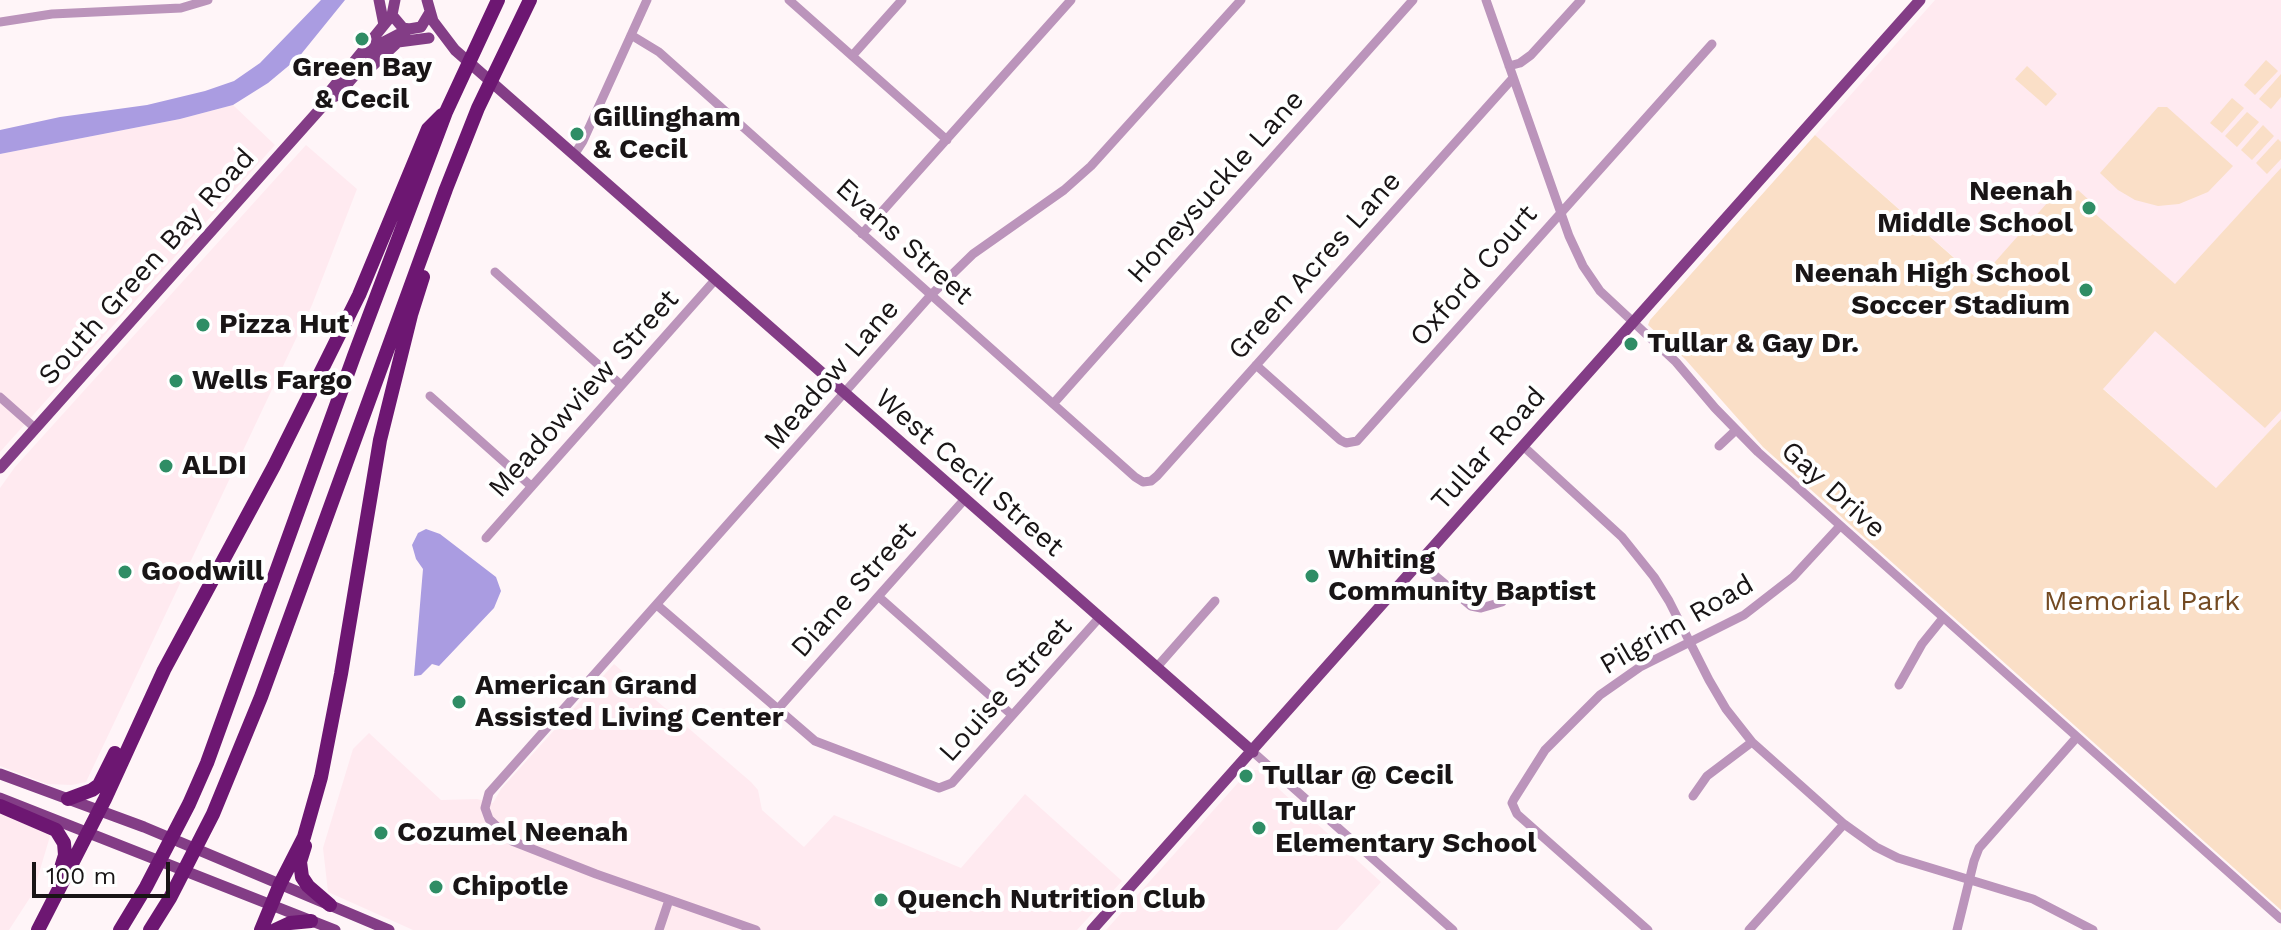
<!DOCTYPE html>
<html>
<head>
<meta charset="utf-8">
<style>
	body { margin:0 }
	#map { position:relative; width:2281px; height:930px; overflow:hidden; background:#fff5f8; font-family:"Work Sans",sans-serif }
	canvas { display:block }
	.scale { position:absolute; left:32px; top:862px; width:138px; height:36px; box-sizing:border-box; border:4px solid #191516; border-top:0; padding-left:10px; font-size:24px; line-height:28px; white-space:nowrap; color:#191516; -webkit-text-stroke:6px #fff; paint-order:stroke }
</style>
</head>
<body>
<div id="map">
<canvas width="2281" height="930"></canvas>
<div class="scale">100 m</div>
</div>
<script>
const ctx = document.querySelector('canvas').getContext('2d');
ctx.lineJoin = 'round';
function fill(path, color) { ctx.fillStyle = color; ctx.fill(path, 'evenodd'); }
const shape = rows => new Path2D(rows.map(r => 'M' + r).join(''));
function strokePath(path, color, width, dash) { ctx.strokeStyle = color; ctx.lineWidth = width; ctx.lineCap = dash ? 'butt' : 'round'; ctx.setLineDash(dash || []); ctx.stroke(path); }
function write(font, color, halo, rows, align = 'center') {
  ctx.font = font + ' "Work Sans",sans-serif'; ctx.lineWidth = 8; ctx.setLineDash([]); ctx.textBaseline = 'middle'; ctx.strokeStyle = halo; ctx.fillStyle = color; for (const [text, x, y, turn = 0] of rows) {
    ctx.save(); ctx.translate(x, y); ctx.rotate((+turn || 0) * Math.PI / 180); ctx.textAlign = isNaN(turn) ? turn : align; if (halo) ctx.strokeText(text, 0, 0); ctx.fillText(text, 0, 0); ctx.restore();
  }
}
fill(shape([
	[1935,0,2281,0,2281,419,2216,488,1815,135],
	[233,105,275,145,0,452,0,154,180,119],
	[306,145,357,189,312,305,86,782,72,785,47,784,0,766,0,488,15,467],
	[614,664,751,782,758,790,762,810,804,847,834,815,961,868,1025,794,1122,881,1077,930,413,930,328,892,323,848,353,749,369,733,441,800,477,799,493,803,501,789],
	[1253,770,1258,770,1381,882,1337,930,1106,930,1245,775],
	[0,809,51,833,33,893,9,930,0,930]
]), '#ffeaf0');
fill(shape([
	[2266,60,2278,71,2255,95,2244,85],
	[2027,66,2057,94,2046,106,2015,79],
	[2281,74,2281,97,2271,109,2259,99],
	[2232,98,2244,108,2222,133,2210,123],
	[2158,107,2167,107,2233,166,2208,192,2179,204,2158,206,2135,200,2118,190,2100,173],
	[2247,112,2259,122,2237,147,2225,136],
	[2263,125,2274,136,2252,160,2241,150],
	[1815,135,1979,280,2063,185,2073,194,2078,190,2089,200,2085,205,2175,284,2281,168,2281,411,2265,428,2155,331,2103,389,2216,488,2281,419,2281,910,1763,447,1685,359,1648,325,1650,320],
	[2278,139,2281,142,2281,159,2267,174,2256,163]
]), '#fadfc7');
fill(shape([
	[321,0,345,0,298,58,268,83,233,105,180,119,0,154,0,130,60,117,147,105,205,91,234,81,260,63],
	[426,529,440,534,496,577,501,591,494,608,439,666,432,664,421,675,414,676,423,569,416,559,412,545,418,533]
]), '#aa9ce1');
strokePath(shape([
	[789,0,947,140],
	[1486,0,1569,236,1583,266,1600,291,1676,362,1715,408,1758,452,2281,919],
	[0,22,52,14,181,8,208,0],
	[631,35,659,52,1135,477,1143,482,1151,481,1157,476,1513,78],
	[852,56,902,0],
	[1509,66,1520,63,1531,55,1581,0],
	[574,155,583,141,647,0],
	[862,234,1071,0],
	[495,272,621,385],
	[1256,365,1340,440,1346,443,1357,441,1712,44],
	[430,396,531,486],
	[0,397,35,428],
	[1053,404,1413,0],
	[1523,446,1622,537,1654,577,1669,601,1709,680,1726,709,1752,742,1844,824,1876,847,1898,858,2033,899,2093,930],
	[1719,446,1736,430],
	[486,538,715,280],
	[1420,563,1471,606,1481,608,1502,602],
	[879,597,1012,715],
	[657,605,815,741,939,788,952,783,1099,618],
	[1156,668,1215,601],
	[1899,685,1922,644,1943,618],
	[777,710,964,500],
	[1253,752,1453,930],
	[1693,796,1707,776,1752,742],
	[659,930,669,900],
	[756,930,596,874,512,841,489,819,485,808,489,793,931,295,973,254,1064,190,1091,166,1241,0],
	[1648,930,1517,814,1512,803,1514,799,1545,750,1600,695,1640,667,1744,615,1793,577,1840,526],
	[1749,930,1844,824],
	[1957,930,1974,861,1979,848,2077,737]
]), '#bb94bb', 9);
strokePath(shape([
	[379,0,384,25],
	[395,0,392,15,403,28,409,29,421,27,430,12],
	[427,0,433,21,455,50,1253,752],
	[369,69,398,42,429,38],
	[329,99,331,90,392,15],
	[0,468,329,99,338,95,382,43,409,29],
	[0,774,144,827,389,930],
	[0,798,335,930],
	[1092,930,1920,0]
]), '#833d86', 11);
strokePath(shape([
	[68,799,92,790,99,785,115,753],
	[0,806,56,830,64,843,65,855,58,877],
	[305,846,300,862,302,877,308,886,330,905],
	[38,930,105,799,164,670,274,466,359,295,428,129,442,115],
	[120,930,146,887,189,804,207,763,354,356,446,112,498,0],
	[150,930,170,898,213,814,261,697,446,189,478,108,530,0],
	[261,930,280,884,304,837,321,777,341,674,380,440,411,315,423,277],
	[275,930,290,923,311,921]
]), '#6d1772', 14);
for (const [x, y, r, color] of [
	[362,39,8,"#2f8d65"],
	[577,134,8,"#2f8d65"],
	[2089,208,8,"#2f8d65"],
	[2086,290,8,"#2f8d65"],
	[203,325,8,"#2f8d65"],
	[1631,344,8,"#2f8d65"],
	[176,381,8,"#2f8d65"],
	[166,466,8,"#2f8d65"],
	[125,572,8,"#2f8d65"],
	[1312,576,8,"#2f8d65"],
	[459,702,8,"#2f8d65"],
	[1246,776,8,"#2f8d65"],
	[1259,828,8,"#2f8d65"],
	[381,833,8,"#2f8d65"],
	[436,887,8,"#2f8d65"],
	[881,900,8,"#2f8d65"]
]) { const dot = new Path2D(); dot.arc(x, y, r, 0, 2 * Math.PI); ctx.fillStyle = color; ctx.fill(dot); strokePath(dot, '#fff', 3); }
write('bold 28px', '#191516', '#fff', [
	["Green Bay",362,68,"center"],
	["& Cecil",362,100,"center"],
	["Gillingham",593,118],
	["& Cecil",593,150],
	["Neenah",2073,192,"right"],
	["Middle School",2073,224,"right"],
	["Neenah High School",2070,274,"right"],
	["Soccer Stadium",2070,306,"right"],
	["Pizza Hut",219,325],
	["Tullar & Gay Dr.",1647,344],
	["Wells Fargo",192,381],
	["ALDI",182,466],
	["Whiting",1328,560],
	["Community Baptist",1328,592],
	["Goodwill",141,572],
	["American Grand",475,686],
	["Assisted Living Center",475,718],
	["Tullar @ Cecil",1262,776],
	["Tullar",1275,812],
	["Elementary School",1275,844],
	["Cozumel Neenah",397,833],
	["Chipotle",452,887],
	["Quench Nutrition Club",897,900]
], 'left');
write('28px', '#191516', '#fff', [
	["Honeysuckle Lane",1216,187,-48],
	["Evans Street",904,242,42],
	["Green Acres Lane",1315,266,-48],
	["South Green Bay Road",147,267,-48],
	["Oxford Court",1474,276,-49],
	["Meadow Lane",832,375,-49],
	["Meadowview Street",584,394,-48],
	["Tullar Road",1489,449,-48],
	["West Cecil Street",969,473,41],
	["Gay Drive",1833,490,42],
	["Diane Street",854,590,-48],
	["Pilgrim Road",1677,625,-30],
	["Louise Street",1006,690,-48]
]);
write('28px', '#734a22', '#fff', [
	["Memorial Park",2142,602]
]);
</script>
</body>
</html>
